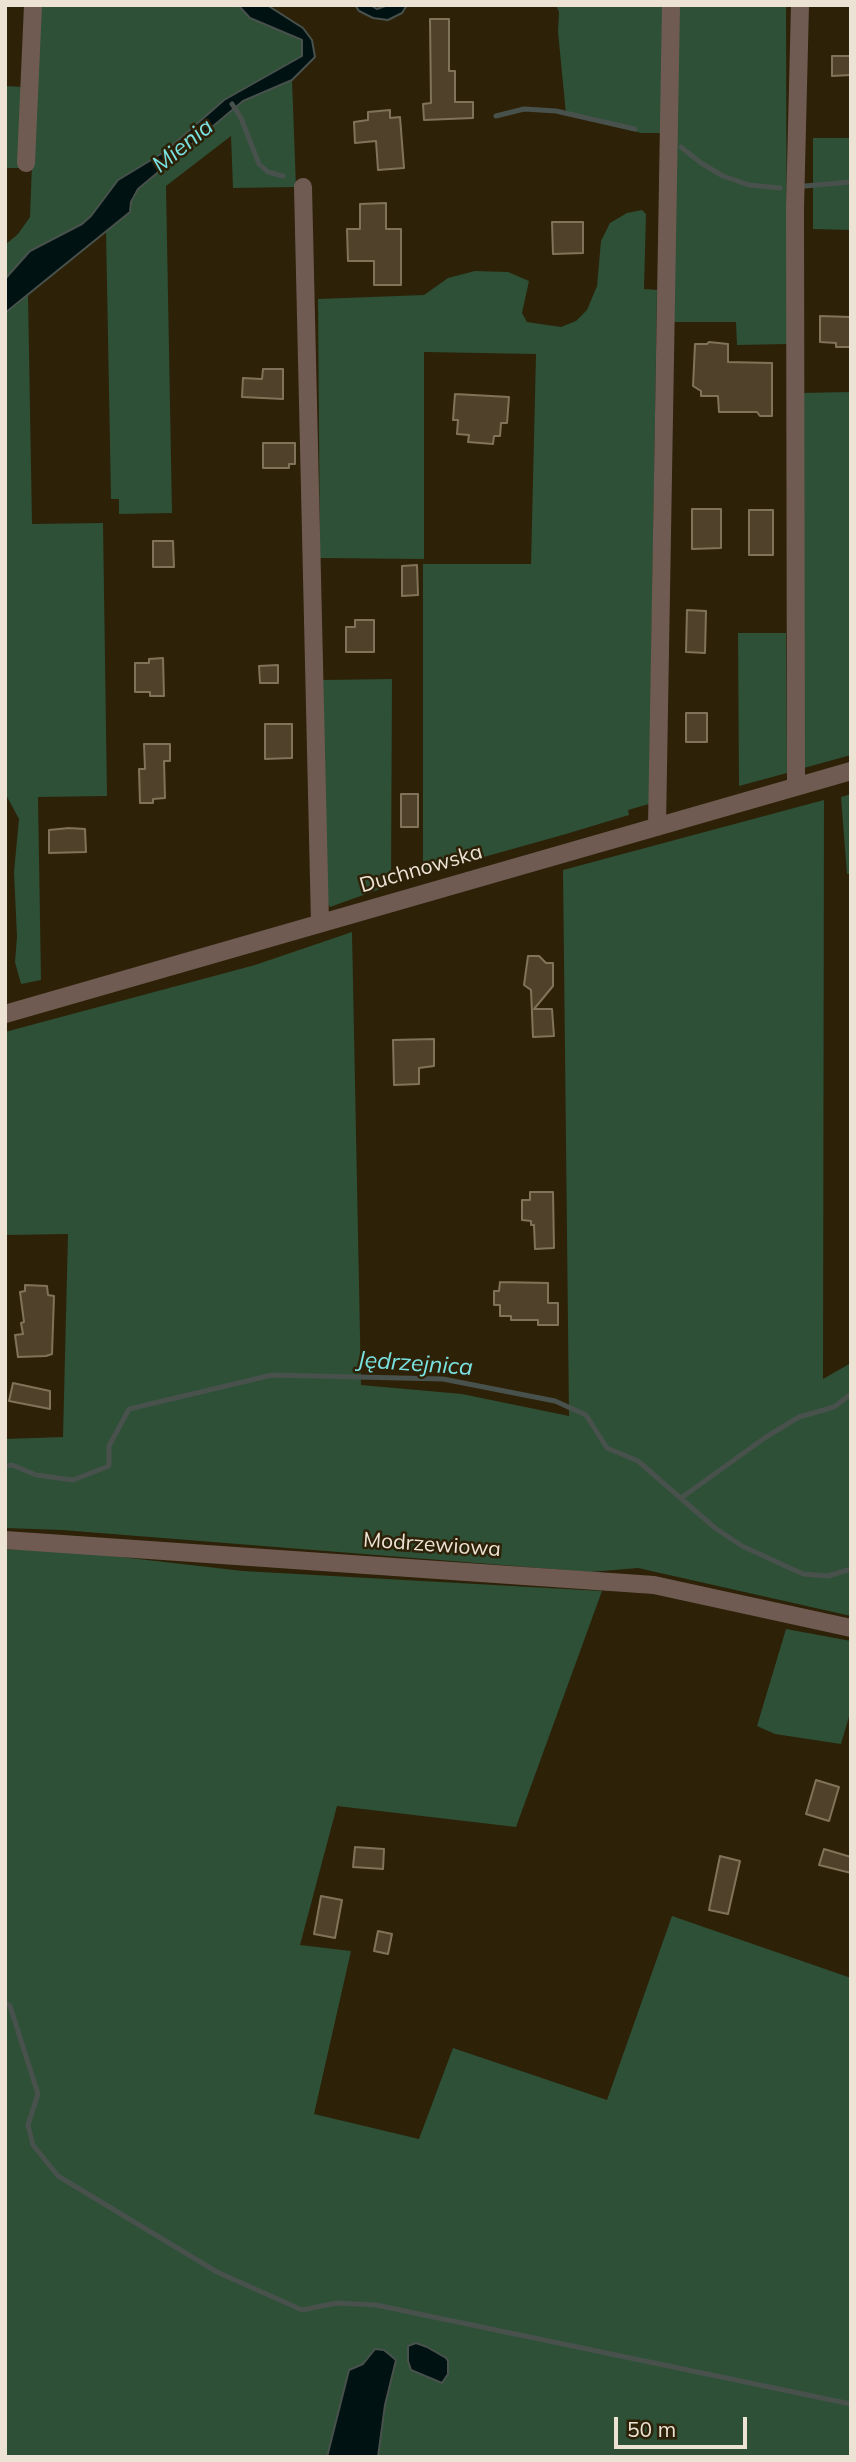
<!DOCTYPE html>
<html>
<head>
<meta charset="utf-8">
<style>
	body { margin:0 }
	#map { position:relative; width:856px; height:2462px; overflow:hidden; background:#2d2108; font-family:Mulish,sans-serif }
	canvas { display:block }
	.frame { position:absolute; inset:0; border:7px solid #ece3d5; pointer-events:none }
	.scale { position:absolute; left:614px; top:2417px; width:133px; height:32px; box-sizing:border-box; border:4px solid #ece3d5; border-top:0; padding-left:9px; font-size:21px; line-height:24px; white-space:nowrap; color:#ece3d5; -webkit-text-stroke:5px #2d2108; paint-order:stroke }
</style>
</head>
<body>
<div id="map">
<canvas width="856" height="2462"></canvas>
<div class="frame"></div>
<div class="scale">50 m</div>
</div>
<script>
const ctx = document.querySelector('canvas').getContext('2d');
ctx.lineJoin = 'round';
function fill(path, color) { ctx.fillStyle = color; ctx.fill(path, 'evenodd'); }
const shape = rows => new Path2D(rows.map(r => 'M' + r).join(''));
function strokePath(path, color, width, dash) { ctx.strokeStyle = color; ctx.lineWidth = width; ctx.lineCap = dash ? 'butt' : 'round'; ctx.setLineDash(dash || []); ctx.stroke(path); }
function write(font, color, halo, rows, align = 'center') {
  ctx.font = font + ' Mulish,sans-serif'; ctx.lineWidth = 5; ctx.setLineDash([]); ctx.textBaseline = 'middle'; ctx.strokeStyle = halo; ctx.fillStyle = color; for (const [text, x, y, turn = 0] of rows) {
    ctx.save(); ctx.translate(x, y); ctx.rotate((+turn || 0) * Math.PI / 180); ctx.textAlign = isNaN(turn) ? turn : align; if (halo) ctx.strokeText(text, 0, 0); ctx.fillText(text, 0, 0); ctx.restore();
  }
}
fill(shape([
	[38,5,238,5,250,18,302,40,304,49,302,56,224,100,166,151,118,180,91,216,82,224,30,251,5,279,5,245,18,234,30,217],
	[556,5,663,5,661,133,641,133,566,114,558,32,559,12],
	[678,5,786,5,787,344,737,345,736,322,673,322],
	[292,80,296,187,233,188,231,136,166,186,172,513,119,514,119,499,111,499,106,230,130,212,131,202,138,189,243,101],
	[5,86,23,87,19,168,5,168],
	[813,138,851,138,851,230,813,229],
	[642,210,646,214,644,289,657,290,649,804,628,810,629,815,566,834,423,874,423,564,531,564,536,354,424,352,424,559,320,558,318,299,424,295,448,278,475,271,508,272,529,281,522,313,527,322,561,327,576,321,587,310,597,286,601,241,610,223,627,213],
	[28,294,32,524,103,523,107,796,38,797,41,980,21,984,15,962,17,937,14,872,19,819,5,793,5,313],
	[851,392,851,755,800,769,800,393],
	[786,633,787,773,739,786,738,633],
	[392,679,391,885,330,907,325,900,323,680],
	[851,794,851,874,847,874,841,797],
	[824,800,823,1379,851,1363,851,1616,638,1568,590,1572,62,1530,5,1528,5,1439,63,1437,68,1234,5,1235,5,1032,255,965,352,932,361,1385,462,1394,569,1416,563,870],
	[5,1549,86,1553,243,1571,602,1591,516,1827,337,1806,300,1945,351,1951,314,2114,419,2139,453,2048,607,2100,672,1916,851,1978,851,2457,5,2457],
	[786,1629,851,1641,851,1710,841,1744,775,1734,757,1726]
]), '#2d5037');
const water = shape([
	[238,5,267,5,303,28,312,40,315,57,292,80,243,101,138,189,131,202,130,212,5,313,5,279,30,251,82,224,91,216,118,180,166,151,224,100,302,56,302,40,250,18,238,5],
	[355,5,370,5,377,9,388,5,407,5,402,13,388,20,373,18,359,11,355,5],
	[416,2343,427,2347,446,2358,448,2361,448,2374,442,2383,411,2370,408,2361,408,2346,416,2343],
	[375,2349,384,2350,396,2360,385,2405,378,2457,327,2457,349,2370,363,2364,375,2349]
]);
fill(water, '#011212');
strokePath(water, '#48514c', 2);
strokePath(shape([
	[232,104,241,118,259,164,268,172,283,176],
	[496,116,524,109,556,111,635,129],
	[681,147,701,163,723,176,749,185,780,188],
	[805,186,851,182],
	[5,1466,12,1465,36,1475,73,1480,109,1466,109,1446,129,1409,272,1375,443,1379,555,1401,586,1415,607,1448,638,1461,715,1528,742,1546,803,1574,828,1576,851,1569],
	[681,1498,766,1437,799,1417,834,1407,851,1394],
	[5,2002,10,2006,38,2094,28,2125,33,2145,58,2176,217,2272,302,2310,337,2303,376,2305,851,2404]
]), '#48514c', 5);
const building = shape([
	[430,19,449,19,449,71,455,71,455,102,473,102,473,118,424,120,423,104,431,103,430,19],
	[832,56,851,56,851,75,832,76,832,56],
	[390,110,390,118,400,117,404,168,378,170,376,141,355,143,354,122,368,120,368,112,390,110],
	[386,203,386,229,401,229,401,285,374,285,374,261,348,261,347,229,360,229,360,204,386,203],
	[552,222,583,222,583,253,553,254,552,222],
	[820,316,851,317,851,347,836,347,836,343,820,342,820,316],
	[709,342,728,344,728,362,772,363,772,416,760,416,757,412,719,412,718,396,701,396,701,391,693,386,695,344,707,344,709,342],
	[263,369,283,369,283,399,242,397,243,378,262,379,263,369],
	[455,394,509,397,507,423,501,423,500,436,494,436,493,444,468,442,469,435,457,434,458,420,453,420,455,394],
	[263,443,295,443,295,464,289,464,289,468,263,468,263,443],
	[692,509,721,509,721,548,692,549,692,509],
	[749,510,773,510,773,555,749,555,749,510],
	[153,541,173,541,174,567,153,567,153,541],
	[417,565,418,595,402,596,402,566,417,565],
	[687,610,706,611,705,653,686,652,687,610],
	[355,620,374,620,374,652,346,652,346,627,355,627,355,620],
	[163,658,164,696,150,696,150,692,135,692,135,663,149,663,149,659,163,658],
	[278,665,278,683,260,683,259,666,278,665],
	[686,713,707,713,707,742,686,742,686,713],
	[265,724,292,724,292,758,265,759,265,724],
	[144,744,170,744,170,761,164,761,165,798,153,799,153,803,140,803,139,769,145,769,144,744],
	[401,794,418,794,418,827,401,827,401,794],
	[69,828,85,829,86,852,49,853,49,830,69,828],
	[528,956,539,956,546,963,553,963,553,986,534,1009,552,1009,554,1036,533,1037,531,990,524,985,528,956],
	[434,1039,434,1066,419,1068,419,1084,394,1085,393,1040,434,1039],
	[530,1192,553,1192,554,1248,535,1249,534,1225,531,1225,531,1221,522,1220,522,1200,530,1200,530,1192],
	[500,1282,548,1283,548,1303,558,1303,558,1325,538,1325,538,1320,511,1320,511,1316,500,1316,500,1305,494,1305,494,1291,499,1291,500,1282],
	[25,1285,47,1286,48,1295,54,1296,52,1354,46,1356,18,1357,15,1335,23,1334,21,1323,24,1322,20,1292,25,1291,25,1285],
	[13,1383,50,1391,50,1409,9,1401,13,1383],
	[816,1780,839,1787,829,1821,806,1814,816,1780],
	[355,1847,384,1849,383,1869,353,1867,355,1847],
	[824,1849,851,1857,851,1873,819,1865,824,1849],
	[720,1856,740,1861,728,1914,709,1910,720,1856],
	[321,1896,342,1900,335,1938,314,1934,321,1896],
	[378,1931,392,1934,388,1954,374,1951,378,1931]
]);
fill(building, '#50422a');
strokePath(building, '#817359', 2);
strokePath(shape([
	[26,163,33,5],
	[303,187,320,923],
	[796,787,795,208,800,5],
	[657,827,671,5],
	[5,1014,851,771],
	[5,1540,654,1585,851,1628]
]), '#705b53', 18);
write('21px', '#ece3d5', '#2d2108', [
	["Duchnowska",421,869,-16],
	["Modrzewiowa",432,1545,4]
]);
write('italic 23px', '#7ae2e2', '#2d2108', [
	["Mienia",183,146,-39],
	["Jędrzejnica",415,1364,4]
]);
</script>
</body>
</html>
